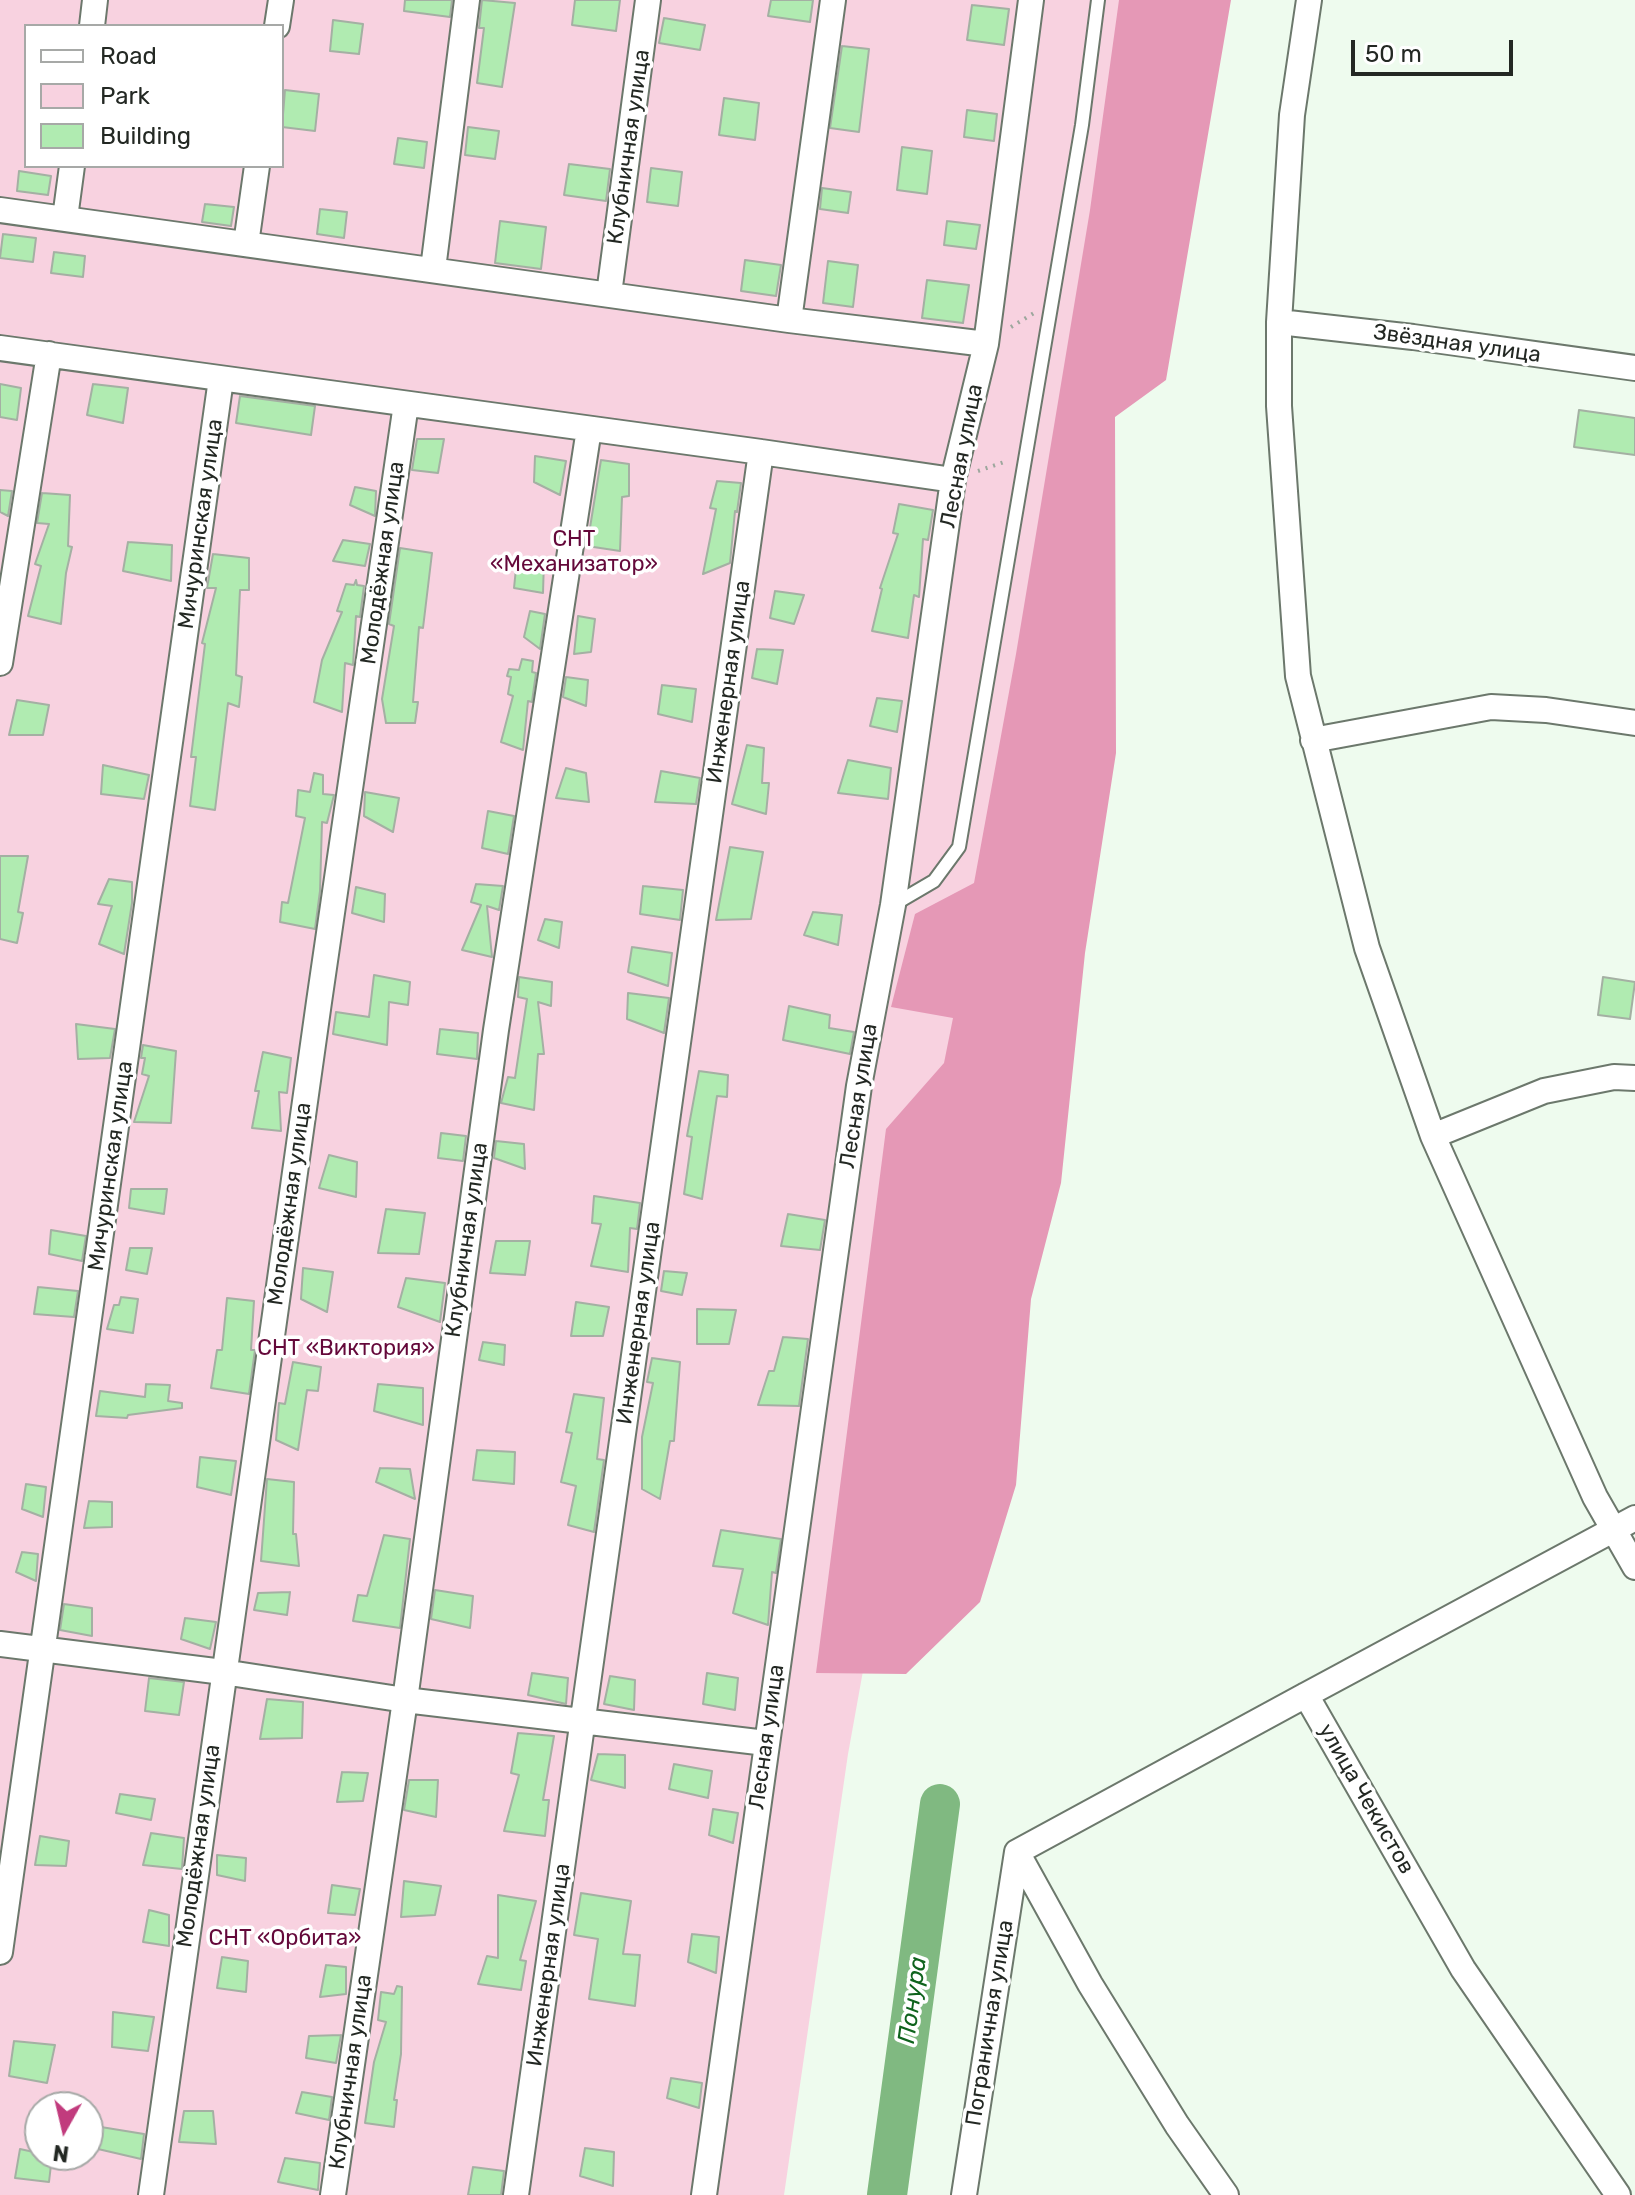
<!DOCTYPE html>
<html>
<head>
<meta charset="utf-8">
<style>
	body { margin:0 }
	#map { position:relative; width:1635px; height:2195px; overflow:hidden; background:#eefbee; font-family:Rubik,sans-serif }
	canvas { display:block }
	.legend { position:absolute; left:24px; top:24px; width:260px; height:144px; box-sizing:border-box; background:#fff; border:2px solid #a7a9a7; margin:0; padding:10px 14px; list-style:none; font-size:24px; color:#232823 }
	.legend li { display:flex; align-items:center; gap:16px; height:40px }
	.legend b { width:40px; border:2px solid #a7a9a7 }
	.north { position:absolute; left:24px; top:2091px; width:80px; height:80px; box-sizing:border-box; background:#fff; border:2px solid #a7a9a7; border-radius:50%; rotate:188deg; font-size:22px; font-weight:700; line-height:32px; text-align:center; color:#232823 }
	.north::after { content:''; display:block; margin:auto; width:28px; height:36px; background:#c13b7d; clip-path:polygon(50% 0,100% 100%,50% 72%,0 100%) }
	.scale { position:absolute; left:1351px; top:40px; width:162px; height:36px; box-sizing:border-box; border:4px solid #232823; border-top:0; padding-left:10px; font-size:24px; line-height:28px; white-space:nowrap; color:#232823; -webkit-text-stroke:6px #fff; paint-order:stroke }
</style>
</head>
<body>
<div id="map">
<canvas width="1635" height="2195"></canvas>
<ul class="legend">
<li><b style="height:10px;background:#fff"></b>Road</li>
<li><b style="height:22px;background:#f8d2e0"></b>Park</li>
<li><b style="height:22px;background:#b0ebb1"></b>Building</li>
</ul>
<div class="north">N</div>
<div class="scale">50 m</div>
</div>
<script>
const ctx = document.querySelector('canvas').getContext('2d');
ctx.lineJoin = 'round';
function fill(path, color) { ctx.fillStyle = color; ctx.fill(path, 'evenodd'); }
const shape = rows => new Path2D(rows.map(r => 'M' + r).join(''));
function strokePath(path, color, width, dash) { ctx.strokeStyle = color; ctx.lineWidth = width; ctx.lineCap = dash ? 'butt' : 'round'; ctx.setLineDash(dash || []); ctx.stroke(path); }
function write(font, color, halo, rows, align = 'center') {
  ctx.font = font + ' Rubik,sans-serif'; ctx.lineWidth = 7; ctx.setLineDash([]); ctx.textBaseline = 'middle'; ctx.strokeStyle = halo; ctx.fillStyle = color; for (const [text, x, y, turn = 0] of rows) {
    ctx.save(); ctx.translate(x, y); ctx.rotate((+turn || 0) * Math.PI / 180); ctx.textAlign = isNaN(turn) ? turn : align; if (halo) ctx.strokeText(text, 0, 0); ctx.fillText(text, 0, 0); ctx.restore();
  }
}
fill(shape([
	[0,0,1164,0,848,1754,784,2195,0,2195],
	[26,26,282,26,282,166,26,166],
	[40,2107,88,2107,88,2155,40,2155]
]), '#f8d2e0');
fill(shape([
	[1119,0,1231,0,1166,380,1115,417,1116,753,1085,953,1061,1183,1031,1299,1016,1485,980,1602,906,1674,816,1673,886,1129,944,1063,953,1018,891,1007,915,914,974,883,1016,654,1090,210]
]), '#e598b6');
strokePath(shape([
	[887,2195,940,1804]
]), '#80b981', 40);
const building = shape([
	[405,0,452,0,450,17,404,11,405,0],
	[482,0,515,3,502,87,477,83,484,28,479,28,482,0],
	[575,0,620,0,616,31,572,25,575,0],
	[771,0,813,0,810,22,768,16,771,0],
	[972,5,1009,9,1004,45,967,40,972,5],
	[664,18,705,25,700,50,659,43,664,18],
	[333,20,363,24,359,54,330,51,333,20],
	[842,46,869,49,859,132,830,128,842,46],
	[285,90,319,94,315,131,282,127,285,90],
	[724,98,759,103,755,140,719,135,724,98],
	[967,110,997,114,994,141,964,137,967,110],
	[468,127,499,131,495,159,465,155,468,127],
	[398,138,427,142,424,168,394,164,398,138],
	[902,147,932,151,927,194,897,190,902,147],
	[569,164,610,169,606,201,564,195,569,164],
	[651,168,682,172,678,206,647,202,651,168],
	[19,171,51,176,48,195,17,191,19,171],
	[822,188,851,192,848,213,820,209,822,188],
	[205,204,234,207,231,226,202,222,205,204],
	[320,209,347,212,344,238,317,234,320,209],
	[500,221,546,227,541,269,495,263,500,221],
	[947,221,980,225,976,249,944,245,947,221],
	[3,234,36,238,33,262,0,258,3,234],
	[54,252,85,256,83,277,51,273,54,252],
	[745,260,781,265,776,296,741,291,745,260],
	[828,261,858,265,853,307,823,303,828,261],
	[927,280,969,285,963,323,922,318,927,280],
	[0,384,21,388,17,420,0,417,0,384],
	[93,384,128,388,123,423,87,415,93,384],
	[240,396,315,406,311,435,236,423,240,396],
	[1579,410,1635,418,1635,455,1574,447,1579,410],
	[417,439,444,439,438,473,412,470,417,439],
	[535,456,566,461,560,495,534,482,535,456],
	[601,460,629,464,629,496,622,497,620,551,587,546,601,460],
	[717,481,741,483,737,512,735,511,730,563,703,574,716,509,710,508,717,481],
	[355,487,376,491,375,516,350,505,355,487],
	[0,490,12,491,8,516,0,512,0,490],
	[42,493,70,495,68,546,72,547,66,573,61,624,28,616,41,566,35,564,49,524,37,523,42,493],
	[899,504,933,510,928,540,923,539,919,597,914,595,908,638,872,631,882,589,880,588,898,534,893,533,899,504],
	[343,540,370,544,365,566,333,561,343,540],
	[128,542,172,545,171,581,123,571,128,542],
	[400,548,432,553,423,628,419,627,413,702,418,702,415,723,386,723,382,699,394,626,389,624,400,548],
	[213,554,249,558,249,590,240,590,236,675,242,677,239,707,228,703,215,810,190,806,196,757,191,757,205,644,202,643,216,588,207,588,213,554],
	[517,559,544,560,543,593,514,588,517,559],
	[356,580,357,585,364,586,360,617,356,616,353,665,345,663,342,712,314,702,322,660,342,612,337,611,346,584,354,585,356,580],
	[775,591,804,595,794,624,770,618,775,591],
	[530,611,545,614,540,649,524,637,530,611],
	[578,616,595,619,591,652,574,654,578,616],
	[757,649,783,650,777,684,752,678,757,649],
	[522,659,533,661,532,672,536,673,532,702,528,701,523,750,501,742,513,696,508,694,511,677,507,676,509,669,519,670,522,659],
	[566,677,588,680,586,706,563,697,566,677],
	[662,685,696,689,692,722,658,714,662,685],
	[877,698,902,701,897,732,870,726,877,698],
	[17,700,49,705,43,735,9,735,17,700],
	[747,745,764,748,762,783,769,783,766,814,732,804,747,745],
	[848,760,891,768,888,799,838,793,848,760],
	[103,765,149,775,144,799,101,794,103,765],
	[566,768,586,773,589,802,556,798,566,768],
	[661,771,700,778,696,804,655,802,661,771],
	[314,773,323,775,323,794,334,795,327,823,322,822,320,891,315,929,280,922,282,902,288,903,305,818,296,816,298,790,310,792,314,773],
	[365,792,399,798,393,832,364,816,365,792],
	[488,811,514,816,508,854,482,848,488,811],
	[730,847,763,852,751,919,716,920,730,847],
	[0,856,28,856,18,912,23,913,17,943,0,939,0,856],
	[109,879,132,882,132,903,124,954,99,944,112,906,98,904,109,879],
	[476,884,503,886,499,910,487,906,492,957,462,950,481,905,471,902,476,884],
	[643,886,683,890,680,920,640,914,643,886],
	[356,887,385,894,384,922,352,913,356,887],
	[813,912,842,915,838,945,804,935,813,912],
	[545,919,562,922,559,948,538,940,545,919],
	[632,947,672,953,668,986,628,972,632,947],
	[374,975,410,982,408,1005,389,1002,387,1045,333,1034,336,1012,369,1017,374,975],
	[519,977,552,982,551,1006,538,1002,544,1054,538,1054,534,1110,501,1103,508,1077,515,1078,527,999,518,997,519,977],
	[1603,977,1635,982,1630,1019,1598,1015,1603,977],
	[628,993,669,998,664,1033,627,1019,628,993],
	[789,1006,830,1015,829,1028,854,1032,850,1054,783,1040,789,1006],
	[76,1024,115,1029,110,1058,78,1059,76,1024],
	[440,1029,478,1033,477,1059,437,1054,440,1029],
	[143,1045,176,1051,171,1123,134,1122,149,1076,142,1074,145,1058,141,1058,143,1045],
	[263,1052,291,1058,287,1093,279,1092,281,1131,252,1128,259,1091,255,1091,263,1052],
	[699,1071,728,1075,727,1097,717,1096,702,1199,684,1194,692,1137,687,1136,699,1071],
	[441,1133,466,1136,463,1161,438,1158,441,1133],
	[496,1141,524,1144,525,1169,494,1158,496,1141],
	[329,1155,357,1162,356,1197,319,1188,329,1155],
	[131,1189,167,1189,164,1214,129,1208,131,1189],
	[594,1196,640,1203,637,1229,630,1228,628,1272,591,1266,601,1224,592,1223,594,1196],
	[386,1209,425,1213,419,1254,378,1253,386,1209],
	[788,1214,825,1220,820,1250,781,1246,788,1214],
	[51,1230,86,1236,82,1261,49,1254,51,1230],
	[496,1241,530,1241,525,1275,490,1273,496,1241],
	[130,1248,152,1248,147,1274,126,1270,130,1248],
	[303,1268,333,1272,327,1312,301,1299,303,1268],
	[664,1271,687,1273,682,1295,661,1291,664,1271],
	[406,1278,445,1283,440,1322,398,1307,406,1278],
	[38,1287,78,1291,74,1317,34,1314,38,1287],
	[121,1297,138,1299,133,1333,107,1329,114,1305,119,1305,121,1297],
	[227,1298,254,1301,251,1350,255,1350,249,1394,211,1388,217,1350,222,1350,227,1298],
	[576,1302,609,1307,603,1336,571,1336,576,1302],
	[697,1309,736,1310,729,1344,697,1344,697,1309],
	[783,1337,808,1339,799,1406,758,1405,769,1371,774,1371,783,1337],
	[483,1342,505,1345,504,1365,479,1360,483,1342],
	[652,1358,680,1362,674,1441,670,1441,660,1499,642,1489,642,1437,653,1383,647,1382,652,1358],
	[293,1362,321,1367,318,1391,307,1390,298,1450,276,1440,279,1403,285,1404,293,1362],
	[146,1384,170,1385,168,1401,182,1403,182,1408,128,1415,127,1418,96,1416,100,1391,145,1397,146,1384],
	[378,1384,423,1388,423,1425,374,1411,378,1384],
	[574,1394,604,1398,597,1459,604,1460,594,1532,568,1525,576,1486,561,1482,572,1433,566,1432,574,1394],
	[477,1450,515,1452,514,1484,473,1480,477,1450],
	[200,1457,236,1461,231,1495,197,1487,200,1457],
	[380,1468,410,1469,415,1499,376,1482,380,1468],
	[267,1479,294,1482,293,1534,296,1534,299,1566,261,1561,267,1479],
	[26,1484,46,1487,43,1517,22,1509,26,1484],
	[89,1501,112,1502,112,1527,84,1528,89,1501],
	[721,1530,781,1539,776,1573,772,1572,768,1625,733,1613,743,1569,713,1566,721,1530],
	[384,1535,410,1539,400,1628,353,1621,358,1595,367,1596,384,1535],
	[22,1552,38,1554,36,1581,16,1572,22,1552],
	[435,1590,473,1596,470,1628,431,1619,435,1590],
	[290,1592,287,1615,254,1610,258,1593,290,1592],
	[64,1604,92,1608,92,1636,60,1630,64,1604],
	[185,1618,216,1622,210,1649,181,1639,185,1618],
	[532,1673,568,1678,566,1704,528,1695,532,1673],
	[707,1673,738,1678,735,1710,703,1704,707,1673],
	[610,1676,635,1680,634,1710,604,1704,610,1676],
	[149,1678,184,1682,179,1715,145,1711,149,1678],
	[267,1699,303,1702,302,1738,260,1739,267,1699],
	[518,1733,554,1736,543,1800,549,1800,545,1836,504,1831,519,1775,511,1773,518,1733],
	[598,1754,625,1755,625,1788,591,1780,598,1754],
	[674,1764,712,1771,708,1798,669,1789,674,1764],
	[342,1772,368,1773,363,1801,337,1802,342,1772],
	[409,1780,438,1780,436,1817,404,1810,409,1780],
	[120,1794,155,1799,151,1820,116,1813,120,1794],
	[713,1809,738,1813,733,1843,709,1835,713,1809],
	[151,1833,184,1838,182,1869,143,1865,151,1833],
	[40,1836,69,1841,66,1866,35,1865,40,1836],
	[217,1855,246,1858,245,1881,217,1875,217,1855],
	[404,1881,441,1886,435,1915,401,1917,404,1881],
	[332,1885,360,1889,355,1915,328,1913,332,1885],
	[581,1893,631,1901,623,1954,640,1955,635,2006,589,1999,598,1939,574,1935,581,1893],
	[498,1895,536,1901,520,1960,526,1961,521,1990,478,1984,487,1956,498,1958,498,1895],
	[149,1910,169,1915,169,1946,143,1942,149,1910],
	[692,1934,719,1937,716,1973,688,1962,692,1934],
	[222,1957,248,1961,246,1992,217,1988,222,1957],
	[326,1965,346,1967,346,1994,320,1997,326,1965],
	[397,1986,402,1987,401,2054,394,2100,397,2100,394,2127,365,2123,374,2062,386,2022,378,2020,381,1992,394,1994,397,1986],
	[113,2012,154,2017,148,2051,112,2047,113,2012],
	[341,2035,336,2063,306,2058,309,2036,341,2035],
	[14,2041,55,2045,47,2083,9,2076,14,2041],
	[671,2078,702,2083,699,2108,667,2098,671,2078],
	[302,2092,332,2097,329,2120,296,2113,302,2092],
	[184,2111,213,2111,216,2144,179,2142,184,2111],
	[101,2127,144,2134,141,2159,98,2149,101,2127],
	[585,2148,614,2152,613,2186,580,2176,585,2148],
	[20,2149,52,2156,49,2182,15,2178,20,2149],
	[285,2158,320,2163,318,2190,278,2182,285,2158],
	[473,2167,504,2171,501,2195,468,2195,473,2167]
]);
fill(building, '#b0ebb1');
strokePath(building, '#a4b0a3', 2);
const service = shape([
	[893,905,934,881,959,847,1082,125,1098,0]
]);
const minor = shape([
	[1309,0,1292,115,1279,322,1279,406,1298,676,1367,948,1433,1136,1595,1497,1635,1567],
	[92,26,95,0],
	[277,26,281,0],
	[0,210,789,320,986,344],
	[65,218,72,166],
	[246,244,257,166],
	[433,269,467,0],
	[609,294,648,0],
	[789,320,833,0],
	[1279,322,1413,337,1635,368],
	[0,348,761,452,953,480],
	[0,663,49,354],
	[1313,740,1491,707,1546,710,1635,723],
	[1433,1136,1544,1091,1614,1077,1635,1078],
	[0,1644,223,1672,405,1700,766,1743],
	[0,1952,221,379],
	[151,2195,319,1002,406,404],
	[333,2195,405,1700,496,1030,589,429],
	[516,2195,761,452],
	[704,2195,859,1086,893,905,953,480,986,344,1031,0],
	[964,2195,1017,1852],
	[1226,2195,1177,2125,1090,1984,1017,1852,1306,1695],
	[1618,2195,1463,1969,1306,1695,1635,1518]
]);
strokePath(service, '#6c786c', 16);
strokePath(minor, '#6c786c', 28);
strokePath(shape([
	[1011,327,1034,313],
	[978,471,1007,461]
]), '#9da79d', 4, [2, 6]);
strokePath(service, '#fff', 12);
strokePath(minor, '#fff', 24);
write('22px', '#232823', '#fff', [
	["Клубничная улица",629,147,-82],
	["Звёздная улица",1457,344,8],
	["Лесная улица",962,456,-79],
	["Мичуринская улица",201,524,-82],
	["Молодёжная улица",383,563,-82],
	["Инженерная улица",729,682,-82],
	["Лесная улица",859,1096,-81],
	["Мичуринская улица",111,1166,-82],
	["Молодёжная улица",290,1204,-82],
	["Клубничная улица",467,1240,-82],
	["Инженерная улица",639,1323,-82],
	["Лесная улица",767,1737,-82],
	["улица Чекистов",1366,1799,60],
	["Молодёжная улица",199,1846,-82],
	["Инженерная улица",549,1965,-82],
	["Пограничная улица",990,2023,-81],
	["Клубничная улица",351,2072,-82]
]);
write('22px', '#64083a', '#fff', [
	["СНТ",574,540],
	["«Механизатор»",574,565],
	["СНТ «Виктория»",346,1349],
	["СНТ «Орбита»",285,1939]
]);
write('italic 24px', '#0f631d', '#fff', [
	["Понура",913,2000,-82]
]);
</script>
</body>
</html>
